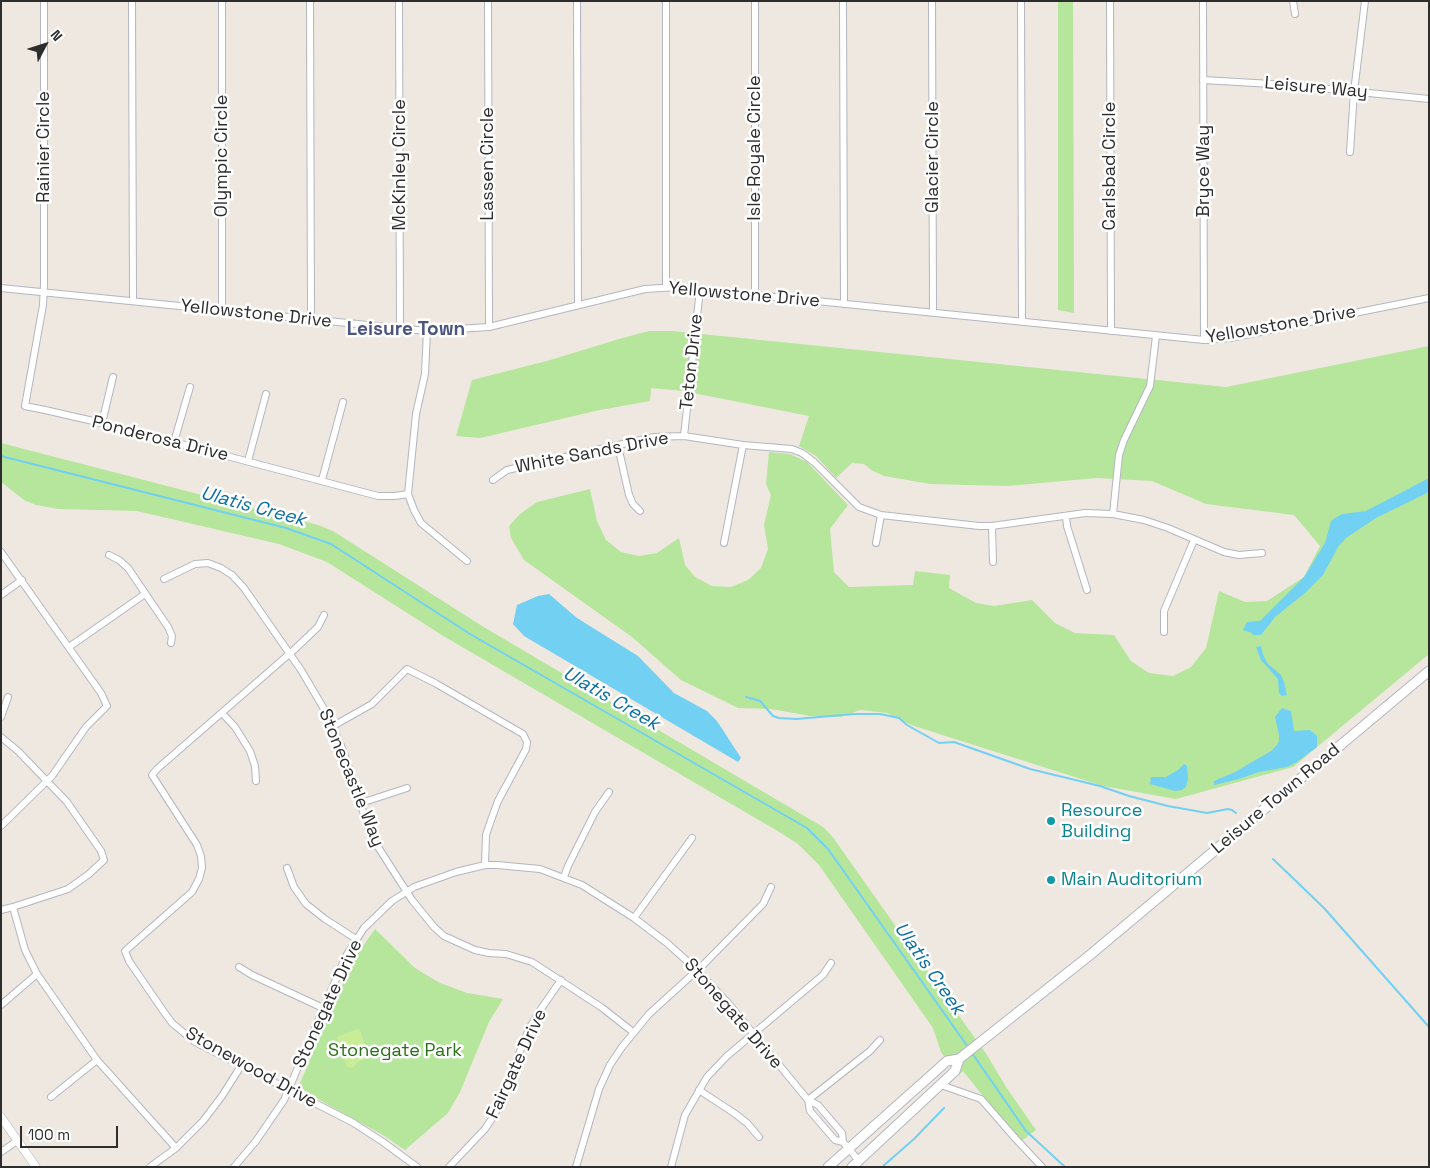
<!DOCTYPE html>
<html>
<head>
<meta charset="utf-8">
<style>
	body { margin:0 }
	#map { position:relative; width:1430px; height:1168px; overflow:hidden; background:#efe8e0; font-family:"Space Grotesk",sans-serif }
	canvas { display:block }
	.frame { position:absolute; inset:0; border:2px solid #2d2d2d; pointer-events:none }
	.north { position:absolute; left:20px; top:20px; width:50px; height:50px; -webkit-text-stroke:4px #fff; paint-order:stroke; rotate:50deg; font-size:14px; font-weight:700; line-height:20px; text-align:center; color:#2d2d2d }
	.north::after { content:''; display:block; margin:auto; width:18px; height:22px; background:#2d2d2d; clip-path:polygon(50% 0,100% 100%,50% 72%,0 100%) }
	.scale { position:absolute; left:20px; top:1126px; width:98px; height:22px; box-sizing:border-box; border:2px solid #2d2d2d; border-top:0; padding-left:6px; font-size:15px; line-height:18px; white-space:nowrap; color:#2d2d2d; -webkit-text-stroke:4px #fff; paint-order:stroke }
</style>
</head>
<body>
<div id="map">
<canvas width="1430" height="1168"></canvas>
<div class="frame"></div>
<div class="north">N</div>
<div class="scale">100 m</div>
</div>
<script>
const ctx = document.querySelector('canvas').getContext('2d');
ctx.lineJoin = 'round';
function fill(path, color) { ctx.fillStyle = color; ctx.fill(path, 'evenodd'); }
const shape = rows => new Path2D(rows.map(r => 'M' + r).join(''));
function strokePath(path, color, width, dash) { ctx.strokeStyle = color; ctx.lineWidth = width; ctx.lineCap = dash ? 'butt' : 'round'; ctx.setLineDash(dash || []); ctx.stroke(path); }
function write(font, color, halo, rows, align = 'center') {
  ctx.font = font + ' "Space Grotesk",sans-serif'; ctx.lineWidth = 5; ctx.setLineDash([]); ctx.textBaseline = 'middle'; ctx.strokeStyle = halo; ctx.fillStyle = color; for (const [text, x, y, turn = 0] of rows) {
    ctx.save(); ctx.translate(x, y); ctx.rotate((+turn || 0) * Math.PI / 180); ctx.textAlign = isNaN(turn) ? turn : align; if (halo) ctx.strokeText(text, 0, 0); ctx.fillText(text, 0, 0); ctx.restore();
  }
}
fill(shape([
	[1058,1,1073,1,1074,313,1058,310],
	[649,331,672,331,1226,387,1429,346,1429,654,1293,767,1176,799,1103,786,911,725,887,713,860,710,841,717,810,716,771,709,738,708,681,680,632,637,524,560,511,538,509,526,520,514,537,502,590,489,597,521,606,540,621,552,639,556,657,553,679,538,685,565,695,577,712,586,731,587,748,580,761,568,768,549,764,525,771,495,766,484,769,452,790,454,807,462,848,505,830,529,834,572,849,587,913,585,915,571,950,575,949,588,976,603,994,606,1032,600,1055,623,1075,633,1114,635,1131,661,1149,673,1173,676,1191,667,1206,648,1219,591,1245,602,1267,601,1304,577,1320,546,1294,515,1206,504,1152,481,1097,478,1007,486,930,484,884,476,871,470,864,464,852,463,836,478,816,456,799,446,809,416,683,391,651,388,650,401,600,410,480,438,456,436,472,380,547,361,619,339],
	[1,443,318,525,333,531,482,626,823,827,832,836,952,1006,987,1055,1006,1087,1036,1130,1020,1142,963,1071,958,1076,941,1052,933,1028,819,865,798,844,781,833,445,637,327,562,279,544,137,511,58,509,36,505,24,500,1,482],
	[375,929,415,968,440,983,467,993,503,999,489,1022,460,1092,448,1113,405,1150,383,1135,307,1093,301,1086,300,1083,352,962]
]), '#b5e69c');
fill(shape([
	[357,1029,360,1030,368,1057,358,1062,353,1068,347,1067,337,1037]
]), '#c9ed97');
fill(shape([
	[1429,478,1429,492,1376,518,1346,538,1338,547,1323,575,1305,593,1275,617,1261,635,1253,635,1252,633,1243,630,1247,622,1260,621,1304,577,1325,543,1331,521,1335,518,1342,514,1366,511],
	[549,594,577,618,638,656,674,693,707,711,717,721,741,758,738,762,524,636,513,624,517,605,538,596],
	[1261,646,1263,655,1268,664,1281,675,1284,682,1287,695,1282,696,1279,693,1278,679,1261,660,1256,647],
	[1282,708,1291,711,1294,731,1310,730,1317,736,1317,747,1297,762,1287,767,1259,772,1239,779,1214,785,1214,781,1235,772,1271,751,1277,745,1279,741,1279,735,1275,717],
	[1184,764,1187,766,1188,779,1186,787,1182,790,1175,791,1150,784,1151,777,1166,777,1178,770]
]), '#72d0f2');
strokePath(shape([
	[1,456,286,528,331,544,470,634,807,828,828,849,968,1047],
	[746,697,760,701,773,716,779,718,796,719,855,714,880,714,899,718,907,725,939,743,954,742,1030,769,1100,786,1129,796,1168,806,1207,813,1228,809,1232,810,1236,813],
	[1273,859,1324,908,1429,1027],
	[972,1053,1026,1131,1065,1167],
	[882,1167,914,1139,944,1108]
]), '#72d0f2', 2);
const minor = shape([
	[44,1,44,284,43,305,25,406,45,410,102,423,378,496,395,496,408,494],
	[132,1,133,301],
	[222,1,222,311],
	[310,1,311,320],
	[399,1,400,329],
	[488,1,489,327],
	[577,1,578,305],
	[666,1,666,287],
	[755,1,755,294],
	[843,1,844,304],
	[932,1,933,312],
	[1021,1,1022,322],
	[1110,1,1111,331],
	[1203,1,1204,340],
	[1293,1,1295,14],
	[1203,80,1289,85,1429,99],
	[1350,152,1354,92,1365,1],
	[1,288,427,331,489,327,645,289,677,287,1204,340,1230,338,1429,298],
	[427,331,425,374,416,414,408,494,414,510,421,523,467,561],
	[102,423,113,377],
	[684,436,700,289],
	[174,442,190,387],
	[618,446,629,495,633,504,640,511],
	[248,461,266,394],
	[322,480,343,402],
	[493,480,507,470,654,437,684,436,743,445,792,449,802,453,814,462,859,507,881,515,979,526,992,526,1085,513,1113,514,1144,520,1168,528,1224,552,1239,555,1262,553],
	[1113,514,1119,455,1124,440,1150,386,1156,336],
	[1066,516,1067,526,1087,590],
	[992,526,993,562],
	[724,543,743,445],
	[876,543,881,515],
	[1,552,101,693,107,706,86,727,52,776,1,826],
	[109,555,119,560,128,568,168,627,172,636,171,643],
	[164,579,195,564,208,563,221,568,232,575,244,588,301,670,324,709,343,750,371,836,412,900,434,927,444,936,475,950,489,953,506,954,532,962,601,1007,633,1032],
	[1,595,22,580],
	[324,615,318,627,295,649,157,769,152,775,197,845,201,856,202,868,199,879,192,892,125,951,129,961,164,1012,172,1023,195,1042,352,1122,383,1142,417,1167],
	[1164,632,1164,611,1194,540],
	[69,647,145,594],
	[222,713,235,727,250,751,255,766,256,781],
	[1,717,8,697],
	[333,726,372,704,407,669,435,683,523,734,527,742,526,749,498,801,490,823,486,835,485,865],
	[1,737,18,751,67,802,101,851,104,860,89,874,68,889,13,907,25,950,37,974,97,1060,176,1148],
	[361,803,407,788],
	[287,868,294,887,306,904,325,919,356,939],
	[564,877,568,866,595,812,609,792],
	[1,910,13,907],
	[634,918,692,838],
	[239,967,252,975,323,1008],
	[1,1005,37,974],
	[941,1085,981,1099,1015,1138,1042,1167],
	[699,1090,734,1113,747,1123,759,1137],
	[51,1097,97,1060],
	[808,1100,870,1051,880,1040],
	[808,1100,810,1111,835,1140,843,1142],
	[1,1152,17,1141],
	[150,1167,176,1148,203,1121,222,1096,241,1066],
	[234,1167,256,1141,284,1100,346,956,364,928,392,901,414,887,456,872,485,865,497,865,540,869,582,885,634,918,667,943,697,970,728,1003,808,1100,818,1105,842,1133,843,1142,859,1161],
	[449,1167,485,1129,495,1114,529,1029,541,1009,561,980],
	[576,1167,599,1089,610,1065,622,1047,649,1014,704,964,763,904,771,887],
	[671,1167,685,1115,707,1077,727,1056,823,975,831,963]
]);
const tertiary = shape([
	[1,1117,36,1167]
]);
const secondary = shape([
	[828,1167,947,1061,959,1059],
	[852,1167,955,1071,959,1059,1090,955,1429,671]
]);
strokePath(minor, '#b3b6c1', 8);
strokePath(tertiary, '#b3b6c1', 9);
strokePath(secondary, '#b3b6c1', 11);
strokePath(minor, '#fff', 6);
strokePath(tertiary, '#fff', 8);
strokePath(secondary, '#fff', 9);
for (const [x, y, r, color] of [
	[1051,821,5,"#0f9aa8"],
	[1051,880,5,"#0f9aa8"]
]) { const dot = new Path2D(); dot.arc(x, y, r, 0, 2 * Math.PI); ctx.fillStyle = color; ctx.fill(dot); strokePath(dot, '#fff', 2); }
write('18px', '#2d2d2d', '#fff', [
	["Leisure Way",1316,88,5],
	["Rainier Circle",44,147,-90],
	["Isle Royale Circle",755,148,-90],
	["Olympic Circle",222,156,-90],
	["Glacier Circle",933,157,-90],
	["Lassen Circle",488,164,-90],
	["McKinley Circle",400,165,-90],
	["Carlsbad Circle",1110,166,-90],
	["Bryce Way",1204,171,-90],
	["Yellowstone Drive",744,295,5],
	["Yellowstone Drive",256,314,6],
	["Yellowstone Drive",1281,325,-10],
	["Teton Drive",692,362,-84],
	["Ponderosa Drive",160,439,14],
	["White Sands Drive",592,453,-11],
	["Stonecastle Way",351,778,68],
	["Leisure Town Road",1276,799,-40],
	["Stonegate Drive",328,1004,-65],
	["Stonegate Drive",733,1014,49],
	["Fairgate Drive",517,1064,-65],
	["Stonewood Drive",251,1068,29]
]);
write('18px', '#0d838f', '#fff', [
	["Resource",1061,811],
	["Building",1061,832],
	["Main Auditorium",1061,880]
], 'left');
write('18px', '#2b6e19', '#fff', [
	["Stonegate Park",395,1051]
]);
write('bold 19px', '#4c5580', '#fff', [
	["Leisure Town",406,330]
]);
write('italic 19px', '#0b6fa4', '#fff', [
	["Ulatis Creek",253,507,15],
	["Ulatis Creek",611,699,30],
	["Ulatis Creek",929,969,55]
]);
</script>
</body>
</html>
